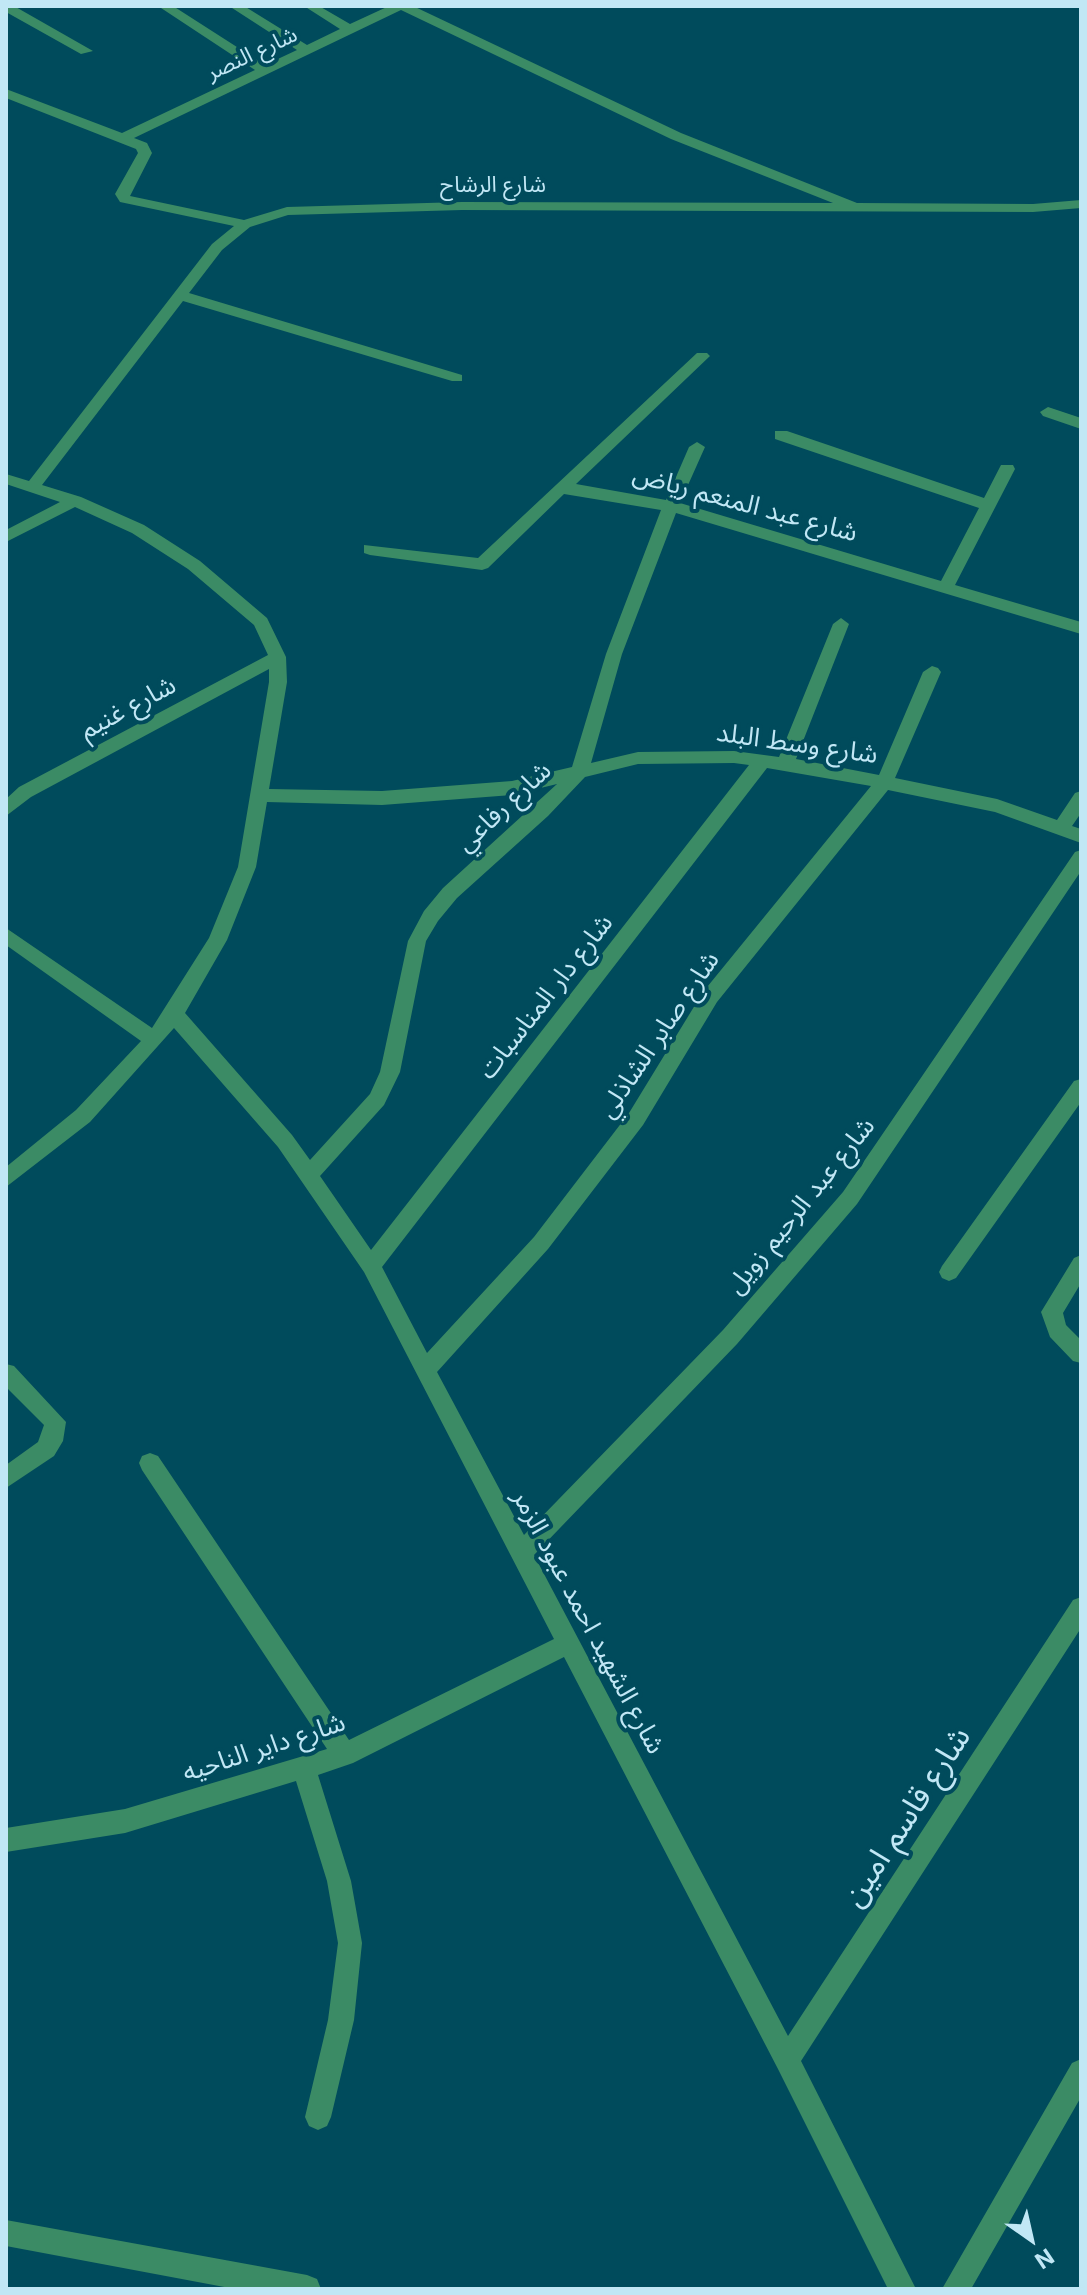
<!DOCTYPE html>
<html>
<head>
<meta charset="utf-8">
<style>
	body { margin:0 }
	#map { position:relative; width:1087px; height:2295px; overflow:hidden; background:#004b5c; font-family:Inter,sans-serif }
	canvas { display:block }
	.frame { position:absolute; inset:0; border:8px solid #c1e7f5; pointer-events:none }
	.north { position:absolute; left:991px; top:2199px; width:80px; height:80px; -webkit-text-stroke:6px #004b5c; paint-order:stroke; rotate:146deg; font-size:22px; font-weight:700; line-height:32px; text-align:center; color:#c1e7f5 }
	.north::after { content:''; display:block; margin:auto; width:28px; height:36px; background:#c1e7f5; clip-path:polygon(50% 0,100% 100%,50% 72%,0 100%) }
</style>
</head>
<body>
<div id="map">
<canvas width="1087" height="2295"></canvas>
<div class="frame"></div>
<div class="north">N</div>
</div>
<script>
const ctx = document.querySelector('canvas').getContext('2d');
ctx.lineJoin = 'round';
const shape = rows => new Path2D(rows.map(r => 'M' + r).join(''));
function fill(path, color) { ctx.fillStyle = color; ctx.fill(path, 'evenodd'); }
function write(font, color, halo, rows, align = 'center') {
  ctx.font = font + ' Inter,"Noto Sans Arabic",sans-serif'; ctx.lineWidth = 8; ctx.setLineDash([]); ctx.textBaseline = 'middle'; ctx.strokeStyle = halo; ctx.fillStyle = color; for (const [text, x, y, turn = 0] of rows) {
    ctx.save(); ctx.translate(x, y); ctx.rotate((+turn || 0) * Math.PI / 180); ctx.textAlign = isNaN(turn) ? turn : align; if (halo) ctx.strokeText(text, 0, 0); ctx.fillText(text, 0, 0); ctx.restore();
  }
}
fill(shape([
	[6,6,14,6,93,51,81,54,6,12,6,6],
	[158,6,173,6,265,65,297,50,229,6,244,6,307,45,340,29,304,6,319,6,350,24,389,6,413,6,681,133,857,203,1033,204,1081,200,1081,208,1033,212,462,210,288,215,250,227,222,250,189,293,462,375,462,381,452,381,183,301,42,485,81,497,144,525,200,561,267,618,286,657,287,682,269,789,382,791,512,781,572,767,606,654,661,510,564,494,488,568,482,570,370,555,364,553,364,545,478,558,697,353,707,353,710,356,576,484,666,500,689,447,697,442,705,447,680,503,941,581,979,508,775,439,775,431,787,431,984,498,1001,465,1013,465,1015,469,955,585,1081,622,1081,634,676,513,622,654,591,763,638,752,734,751,779,757,833,624,841,618,849,624,796,759,879,775,923,672,932,666,938,668,941,672,895,778,997,799,1057,820,1075,793,1081,791,1081,813,1072,826,1081,829,1081,843,995,812,888,790,717,1002,643,1125,548,1249,437,1372,524,1535,723,1330,843,1192,1075,852,1081,850,1081,871,857,1204,737,1344,534,1555,788,2036,1073,1600,1081,1597,1081,1628,801,2061,916,2289,888,2289,778,2069,564,1657,353,1763,318,1775,351,1881,362,1943,354,2020,331,2117,327,2126,318,2130,309,2126,305,2117,328,2020,338,1943,327,1881,296,1781,125,1833,6,1852,6,1828,125,1809,327,1749,142,1470,139,1463,142,1456,150,1453,158,1456,349,1740,554,1639,364,1272,278,1147,174,1028,90,1122,6,1187,6,1167,76,1110,141,1041,6,945,6,928,152,1028,209,938,238,867,269,682,269,669,31,797,6,816,6,799,19,787,268,655,254,625,188,569,132,533,75,507,6,542,6,530,60,502,6,484,6,474,29,481,212,244,234,226,120,202,115,194,138,153,136,149,6,98,6,89,122,133,255,70,158,6],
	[401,10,671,139,833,203,462,202,287,207,244,220,130,196,152,153,147,143,134,138,401,10],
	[734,763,749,765,371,1250,320,1176,384,1105,400,1072,426,941,438,921,457,898,548,816,585,777,638,764,734,763],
	[767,768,871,786,703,992,629,1113,534,1237,427,1353,382,1267,767,768],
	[557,784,443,888,424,911,408,941,380,1072,370,1094,310,1160,292,1135,185,1013,227,940,256,867,267,802,382,805,512,795,557,784],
	[1048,407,1081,418,1081,429,1043,416,1040,412,1048,407],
	[1081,1079,1081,1102,956,1278,949,1281,942,1278,939,1272,942,1266,1074,1081,1081,1079],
	[1081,1255,1081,1283,1063,1313,1066,1325,1081,1340,1081,1363,1073,1361,1050,1337,1041,1312,1074,1258,1081,1255],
	[6,1364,14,1366,66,1422,63,1441,54,1456,6,1488,6,1465,38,1442,44,1425,6,1387,6,1364],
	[1081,2059,1081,2097,971,2289,942,2289,1072,2063,1081,2059],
	[6,2220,307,2275,317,2279,321,2289,235,2289,6,2246,6,2220]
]), '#3b8b65');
write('22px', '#c1e7f5', '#004b5c', [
	["شارع النصر",252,54,-25],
	["شارع الرشاح",493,185]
]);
write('26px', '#c1e7f5', '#004b5c', [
	["شارع عبد المنعم رياض",745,504,15],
	["شارع غنيم",128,708,-28],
	["شارع وسط البلد",797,744,8],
	["شارع رفاعي",504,807,-43],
	["شارع دار المناسبات",546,997,-52],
	["شارع صابر الشاذلي",659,1035,-56],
	["شارع عبد الرحيم زويل",801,1206,-51],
	["شارع الشهيد احمد عبود الزمر",588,1622,62],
	["شارع داير الناحيه",264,1748,-18]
]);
write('32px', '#c1e7f5', '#004b5c', [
	["شارع قاسم امين",907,1817,-57]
]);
</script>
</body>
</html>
